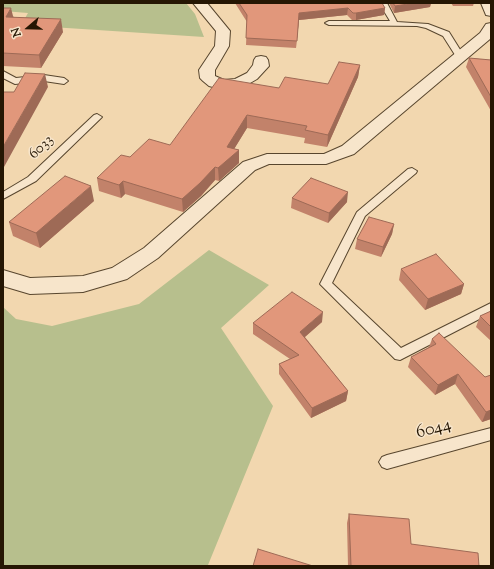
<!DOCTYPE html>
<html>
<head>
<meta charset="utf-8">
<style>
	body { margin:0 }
	#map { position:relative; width:494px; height:569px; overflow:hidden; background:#f2d7af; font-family:"Sorts Mill Goudy",serif }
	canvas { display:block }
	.frame { position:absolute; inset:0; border:4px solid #251603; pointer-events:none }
	.north { position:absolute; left:8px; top:8px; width:40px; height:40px; -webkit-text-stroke:3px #f7e5cb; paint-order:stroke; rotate:250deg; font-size:11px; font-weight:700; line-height:16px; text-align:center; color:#251603 }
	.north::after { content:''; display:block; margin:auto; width:14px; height:18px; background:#251603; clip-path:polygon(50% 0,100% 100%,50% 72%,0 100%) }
</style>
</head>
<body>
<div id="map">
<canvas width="494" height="569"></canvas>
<div class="frame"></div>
<div class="north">N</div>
</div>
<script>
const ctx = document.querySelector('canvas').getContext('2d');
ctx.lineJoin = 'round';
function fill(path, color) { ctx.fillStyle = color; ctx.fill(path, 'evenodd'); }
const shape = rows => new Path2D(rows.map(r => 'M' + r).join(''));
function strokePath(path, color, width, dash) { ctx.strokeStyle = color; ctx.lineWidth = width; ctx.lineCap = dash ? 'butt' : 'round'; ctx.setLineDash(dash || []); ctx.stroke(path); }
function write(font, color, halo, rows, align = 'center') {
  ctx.font = font + ' "Sorts Mill Goudy",serif'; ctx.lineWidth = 3; ctx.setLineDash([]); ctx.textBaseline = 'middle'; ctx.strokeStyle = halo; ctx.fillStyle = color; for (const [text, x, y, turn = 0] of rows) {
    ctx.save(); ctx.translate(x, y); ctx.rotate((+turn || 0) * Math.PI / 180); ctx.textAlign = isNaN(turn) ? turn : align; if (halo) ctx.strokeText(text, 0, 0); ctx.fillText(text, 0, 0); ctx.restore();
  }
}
fill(shape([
	[3,3,186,3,195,14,204,37,21,25,28,13,3,11],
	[209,250,269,285,221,328,273,406,208,565,197,566,3,566,3,307,16,319,52,326,139,304]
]), '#b7bf8d');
const lane = shape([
	[379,3,387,3,397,22,428,24,449,32,464,56,460,58,457,58,443,36,426,28,417,26,329,25,325,23,329,21,390,21,379,3],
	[3,71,16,78,44,75,64,78,68,81,64,84,44,81,15,84,3,78,3,71],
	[97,114,102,117,100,119,36,181,3,199,3,192,28,177,94,115,97,114],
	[412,168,417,171,416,173,365,216,332,283,401,348,491,303,491,313,400,360,395,359,320,284,357,212,408,169,412,168],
	[491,428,491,440,387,469,382,467,379,462,382,457,387,455,491,428]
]);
const street = shape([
	[193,3,207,3,230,31,229,46,215,70,215,76,224,80,235,79,247,73,253,65,254,60,256,57,261,56,266,57,268,60,269,66,257,79,245,86,224,90,209,86,203,81,200,78,199,70,215,46,216,31,193,3],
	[481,3,491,3,491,16,486,15,481,3],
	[491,23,490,39,354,154,326,164,269,164,255,170,158,258,127,279,83,292,30,294,3,286,3,270,30,278,83,276,112,268,144,248,243,162,267,154,324,154,342,146,480,33,486,24,491,23]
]);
strokePath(lane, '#58462e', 2);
strokePath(street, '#58462e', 2);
fill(lane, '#f7e5cb');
fill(street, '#f7e5cb');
fill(shape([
	[235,3,382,3,385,8,384,15,356,20,352,20,347,15,299,20,296,48,246,45,247,22],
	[389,3,431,3,430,7,394,13],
	[451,3,474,3,473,6,453,6],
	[3,8,14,17,63,32,41,68,3,66],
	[469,58,491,60,491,111,466,67],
	[360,65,358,77,327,147,304,143,305,138,247,128,234,149,239,150,239,163,219,181,215,180,201,196,183,212,125,194,121,198,99,191,97,178,130,157,170,145,279,88,328,84],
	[292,198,347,202,328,223,291,208],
	[94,201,40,248,13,236,9,222],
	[394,224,392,234,381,257,355,249,357,239],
	[401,269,464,284,461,294,425,310,399,280],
	[491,311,491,341,476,327,480,316],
	[322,322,305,337,348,391,346,401,311,418,279,374,279,364,290,359,253,334,253,323],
	[432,339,485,377,491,375,491,419,482,422,455,384,435,395,408,367,411,357,429,347],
	[349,514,411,544,479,566,348,566,347,523]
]), '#c2826a');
fill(shape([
	[414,3,431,3,430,7,394,13,395,6],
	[11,8,14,20,6,17],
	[348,8,347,15,299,20,296,48,299,13],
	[385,8,384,15,356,20,356,13],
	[61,19,63,32,41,68,39,55],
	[360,65,358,77,327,147,328,135],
	[45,74,48,87,4,167,3,165,3,147],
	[247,115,247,128,228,159,227,147],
	[239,150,239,163,219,181,218,168],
	[215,167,215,180,201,196,183,212,182,199],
	[123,181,125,194,121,198,119,185],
	[91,186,94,201,40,248,36,233],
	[348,192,347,202,328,223,329,213],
	[394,224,392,234,381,257,383,247],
	[464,284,461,294,425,310,428,299],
	[323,312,322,322,299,342,300,332],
	[458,374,455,384,435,395,438,385],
	[348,391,346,401,311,418,312,408],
	[491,410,491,419,482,422,486,412]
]), '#9e6a56');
const building = shape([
	[239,3,382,3,385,8,356,13,353,13,348,8,299,13,297,41,246,38,247,15,239,3],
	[393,3,414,3,395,6,393,3],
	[3,8,11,8,6,17,61,19,39,55,3,53,3,8],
	[469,58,491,60,491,97,469,58],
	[339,62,360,65,328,135,305,130,307,126,247,115,227,147,239,150,218,168,215,167,200,183,182,199,123,181,119,185,97,178,121,155,130,157,149,139,170,145,219,78,279,88,285,77,328,84,339,62],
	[25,73,45,74,3,147,3,92,14,92,25,73],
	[65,176,91,186,36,233,9,222,65,176],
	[311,178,348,192,329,213,292,198,311,178],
	[369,217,394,224,383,247,357,239,369,217],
	[436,254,464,284,428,299,401,269,436,254],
	[292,292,323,312,300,332,348,391,312,408,279,364,299,355,253,323,292,292],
	[491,311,491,327,480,316,491,311],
	[439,333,485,377,491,375,491,410,486,412,458,374,438,385,411,357,436,344,432,339,439,333],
	[349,514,409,519,411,544,478,553,479,566,351,566,349,514],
	[258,549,313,566,253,566,258,549]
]);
fill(building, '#e1977b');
strokePath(building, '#9e6a56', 1);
write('15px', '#251603', '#f7e5cb', [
	["6033",42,148,-43]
]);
write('18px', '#251603', '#f7e5cb', [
	["6044",434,430,-15]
]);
</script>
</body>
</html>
